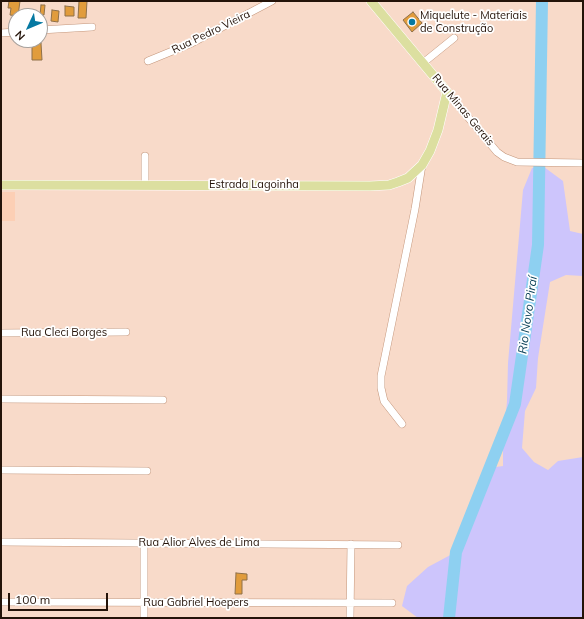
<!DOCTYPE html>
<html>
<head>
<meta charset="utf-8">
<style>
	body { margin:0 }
	#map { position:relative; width:584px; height:619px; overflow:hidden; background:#f8dac9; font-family:Mulish,sans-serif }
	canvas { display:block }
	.frame { position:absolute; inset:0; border:2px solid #241309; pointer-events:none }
	.north { position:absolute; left:8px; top:8px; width:40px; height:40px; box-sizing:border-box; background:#fff; border:1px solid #a7a19d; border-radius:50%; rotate:226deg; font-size:11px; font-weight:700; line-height:16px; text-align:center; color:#241309 }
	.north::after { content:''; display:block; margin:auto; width:14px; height:18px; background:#0679a2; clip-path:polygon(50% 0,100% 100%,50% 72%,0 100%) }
	.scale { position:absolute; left:8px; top:593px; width:100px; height:18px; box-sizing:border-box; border:2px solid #241309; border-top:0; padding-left:5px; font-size:12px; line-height:14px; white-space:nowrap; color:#241309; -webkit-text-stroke:3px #fff; paint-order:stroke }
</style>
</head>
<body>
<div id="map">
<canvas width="584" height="619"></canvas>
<div class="frame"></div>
<div class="north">N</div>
<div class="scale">100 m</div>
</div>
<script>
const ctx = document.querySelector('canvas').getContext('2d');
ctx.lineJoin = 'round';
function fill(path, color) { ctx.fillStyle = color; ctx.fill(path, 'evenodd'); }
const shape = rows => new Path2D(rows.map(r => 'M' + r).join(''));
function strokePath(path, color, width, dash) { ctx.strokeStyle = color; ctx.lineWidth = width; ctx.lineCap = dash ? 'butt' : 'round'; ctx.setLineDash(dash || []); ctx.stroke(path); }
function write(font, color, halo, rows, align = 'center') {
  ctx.font = font + ' Mulish,sans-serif'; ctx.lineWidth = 3.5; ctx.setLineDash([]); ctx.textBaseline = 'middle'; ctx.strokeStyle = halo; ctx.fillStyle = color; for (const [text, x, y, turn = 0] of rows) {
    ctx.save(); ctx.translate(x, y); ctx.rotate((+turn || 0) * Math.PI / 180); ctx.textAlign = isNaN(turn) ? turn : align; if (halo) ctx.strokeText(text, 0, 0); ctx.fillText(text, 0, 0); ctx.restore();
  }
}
fill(shape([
	[1,192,15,192,15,221,1,221]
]), '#fccfb5');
fill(shape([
	[544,167,563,181,570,231,583,234,583,276,566,275,550,282,538,358,536,388,525,411,522,448,534,462,548,470,558,461,583,457,583,618,418,618,402,606,407,586,428,567,456,552,489,468,503,466,503,448,507,401,508,363,523,190,532,168]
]), '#cdc5fc');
strokePath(shape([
	[449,618,456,552,515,404,538,245,542,1]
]), '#8ed0f1', 12);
const building = shape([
	[9,1,20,1,18,16,10,15,11,8,8,8,9,1],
	[79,1,87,1,86,18,78,18,79,1],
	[41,5,45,5,44,15,40,15,41,5],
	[65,6,74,7,74,16,65,16,65,6],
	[52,10,59,11,58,22,51,21,52,10],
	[413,12,422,23,412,32,403,20,413,12],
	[41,43,42,60,32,60,32,44,41,43],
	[236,573,247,574,247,580,242,580,242,594,235,594,236,573]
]);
fill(building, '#e19c3c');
strokePath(building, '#8f7049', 1);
const minor = shape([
	[40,30,92,27],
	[1,33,16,32],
	[148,61,192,43,272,1],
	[423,63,454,38],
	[447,92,497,152,504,157,517,162,583,163],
	[145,156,145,185],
	[1,333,126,332],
	[1,399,163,400],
	[402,424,384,401,381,388,381,376,415,209,422,165],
	[1,470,147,471],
	[1,542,398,545],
	[144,543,144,618],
	[1,602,392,603],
	[350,618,351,544]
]);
const major = shape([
	[1,185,370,186,389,185,398,182,408,178,422,165,430,151,438,130,447,92,371,1]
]);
strokePath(minor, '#c4967b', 8);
strokePath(major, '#fff', 10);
strokePath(minor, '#fff', 7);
strokePath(major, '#dcdfa0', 9);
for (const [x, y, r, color] of [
	[412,22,4,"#0679a2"]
]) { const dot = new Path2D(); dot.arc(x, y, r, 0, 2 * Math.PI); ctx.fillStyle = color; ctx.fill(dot); strokePath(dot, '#fff', 1.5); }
write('11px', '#241309', '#fff', [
	["Miquelute - Materiais",420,16],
	["de Construção",420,29]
], 'left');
write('11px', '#241309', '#fff', [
	["Rua Pedro Vieira",211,32,-26],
	["Rua Minas Gerais",463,110,50],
	["Estrada Lagoinha",254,185],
	["Rua Cleci Borges",64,333],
	["Rua Alior Alves de Lima",199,543],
	["Rua Gabriel Hoepers",196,603]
]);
write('italic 12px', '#0d435a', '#fff', [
	["Rio Novo Piraí",528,315,-82]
]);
</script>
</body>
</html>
